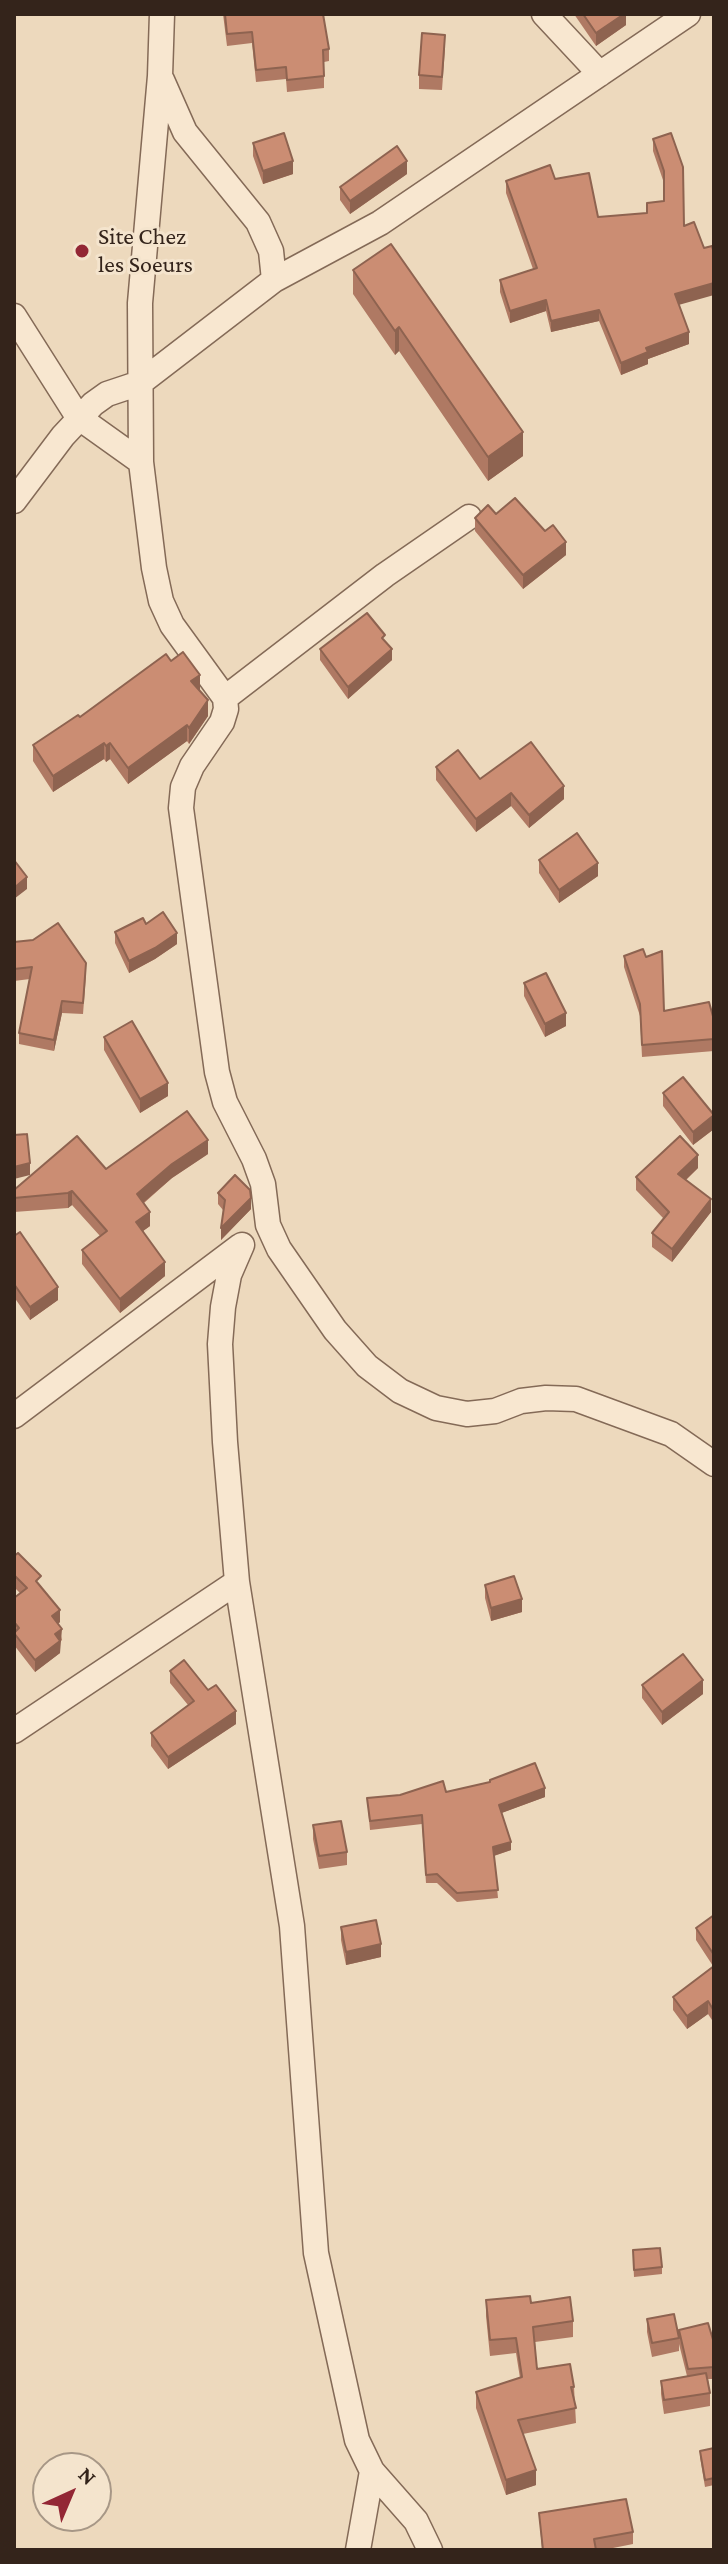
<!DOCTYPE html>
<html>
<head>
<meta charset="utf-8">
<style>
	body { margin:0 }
	#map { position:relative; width:728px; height:2564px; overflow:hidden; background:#edd9bd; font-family:"Crimson Pro",serif }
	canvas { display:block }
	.frame { position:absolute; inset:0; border:16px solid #34241b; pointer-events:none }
	.north { position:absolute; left:32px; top:2452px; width:80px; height:80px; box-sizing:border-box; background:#f4e4cd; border:2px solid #a79786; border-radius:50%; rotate:44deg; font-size:22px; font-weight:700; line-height:32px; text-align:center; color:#34241b }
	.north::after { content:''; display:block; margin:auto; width:28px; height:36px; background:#932735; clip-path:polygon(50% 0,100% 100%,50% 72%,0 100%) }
</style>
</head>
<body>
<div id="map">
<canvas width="728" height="2564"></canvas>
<div class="frame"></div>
<div class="north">N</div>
</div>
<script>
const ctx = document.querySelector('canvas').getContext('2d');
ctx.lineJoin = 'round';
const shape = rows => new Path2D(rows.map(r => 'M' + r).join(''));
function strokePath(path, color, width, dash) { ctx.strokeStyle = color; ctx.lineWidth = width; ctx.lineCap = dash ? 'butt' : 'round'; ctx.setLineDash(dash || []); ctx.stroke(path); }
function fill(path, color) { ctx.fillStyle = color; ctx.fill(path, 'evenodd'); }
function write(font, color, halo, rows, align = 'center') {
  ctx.font = font + ' "Crimson Pro",serif'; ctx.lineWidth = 6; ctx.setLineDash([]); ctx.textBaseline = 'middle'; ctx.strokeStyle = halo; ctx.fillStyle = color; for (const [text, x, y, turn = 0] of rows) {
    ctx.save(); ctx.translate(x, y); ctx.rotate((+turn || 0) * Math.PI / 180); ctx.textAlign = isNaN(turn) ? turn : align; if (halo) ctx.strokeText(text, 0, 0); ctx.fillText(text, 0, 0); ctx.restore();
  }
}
const street = shape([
	[162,14,160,76,140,303,141,462,154,568,161,601,172,625,225,698,226,709,222,722,192,766,183,787,181,808,217,1072,225,1102,254,1159,263,1184,268,1225,279,1249,335,1330,367,1366,400,1391,436,1408,467,1414,495,1411,521,1401,546,1398,576,1399,671,1434,714,1464],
	[544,14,600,74],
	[162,80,185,132,258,222,271,251,274,280],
	[14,316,78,417,141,462],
	[14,501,63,436,93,404,107,394,140,383,274,280,380,223,688,14],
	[225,698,385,575,469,517],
	[242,1245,229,1275,223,1307,220,1344,225,1442,237,1582,292,1926,316,2253,357,2440,372,2471,416,2521,430,2550],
	[14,1416,240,1246],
	[14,1731,237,1582],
	[358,2550,372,2471]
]);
strokePath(street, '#846a57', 27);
strokePath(street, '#f8e7d0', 24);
fill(shape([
	[223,14,323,14,329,49,329,61,324,62,324,88,287,92,286,79,256,82,252,43,227,46],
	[574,14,626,14,626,25,596,46],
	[445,48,442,90,419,89,419,75],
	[671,133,678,304,689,344,648,359,648,364,621,375,599,321,551,332,546,311,510,323,500,292,500,280,533,269,506,193,506,181,555,179,598,217,647,213,647,203,664,201,664,183,653,151,653,139],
	[253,143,293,174,263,184,253,156],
	[407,174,350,214,340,200,340,187],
	[353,270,523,456,488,481,399,351,395,355,353,294],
	[496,514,545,531,566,555,523,589,475,531,475,518],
	[385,641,392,660,348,699,320,660,320,649],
	[171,661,200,691,208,716,189,744,187,741,128,784,110,759,106,762,104,759,53,792,33,761,33,745],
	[436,767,480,779,564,799,529,828,511,806,476,832,436,780],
	[539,860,598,876,559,903,539,873],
	[146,924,177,944,155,959,129,973,115,943,115,932],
	[14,942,86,975,83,1014,62,1013,54,1051,19,1044,19,1033,30,979,14,981],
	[624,956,664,1011,714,1020,714,1051,642,1057,640,1016,624,967],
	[524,983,566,1026,545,1037,524,996],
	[104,1037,168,1096,140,1113,104,1050],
	[663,1093,714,1129,693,1145,663,1106],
	[208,1154,172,1178,144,1203,150,1226,143,1231,165,1276,120,1313,82,1264,82,1250,100,1236,72,1205,68,1208,14,1212,14,1190,106,1169],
	[698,1168,686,1180,711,1212,672,1262,652,1247,652,1233,664,1219,636,1190,636,1177],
	[218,1193,251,1209,221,1240,223,1210,218,1204],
	[14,1236,58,1300,30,1320,14,1297],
	[14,1556,41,1586,60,1622,58,1624,62,1640,60,1642,60,1653,35,1672,14,1645,14,1598,20,1593,14,1587],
	[485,1585,522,1612,491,1621,485,1598],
	[170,1671,236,1724,168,1769,151,1746,151,1733,188,1705,170,1683],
	[642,1685,703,1694,662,1725,642,1698],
	[446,1792,545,1797,501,1813,511,1850,494,1856,498,1898,457,1902,437,1883,426,1883,422,1824,370,1830,367,1798],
	[313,1825,347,1852,347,1865,319,1869,313,1839],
	[714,1915,714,2023,708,2014,687,2029,673,2010,673,1997,713,1966,696,1940,696,1928],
	[341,1927,381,1957,346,1965,341,1940],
	[633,2257,662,2267,662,2274,634,2277],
	[486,2300,531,2303,573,2321,573,2337,535,2342,537,2369,574,2387,576,2423,523,2434,536,2485,506,2495,476,2408,476,2392,520,2378,516,2353,490,2356,486,2316],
	[647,2319,679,2335,714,2343,714,2379,708,2379,710,2393,710,2406,664,2414,661,2394,661,2381,687,2376,679,2344,679,2351,652,2357,647,2332],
	[714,2448,714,2485,705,2487,700,2457,700,2451],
	[539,2513,633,2532,633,2544,603,2550,542,2550]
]), '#af7963');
fill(shape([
	[624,14,626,14,626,25,596,46,596,33],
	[293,161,293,174,263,184,263,171],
	[407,161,407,174,350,214,350,201],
	[714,283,714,295,675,306,675,294],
	[546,300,546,311,510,323,510,311],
	[599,310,599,321,551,332,551,321],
	[399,327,399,351,395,355,395,331],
	[689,332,689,344,648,359,648,364,621,375,621,363,646,348],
	[523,432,523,456,488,481,488,457],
	[566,542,566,555,523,589,523,575],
	[392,649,392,660,348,699,348,687],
	[200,675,200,691,191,681],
	[208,700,208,716,189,744,189,728],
	[187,725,187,741,128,784,128,768],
	[104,743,104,759,53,792,53,776],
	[110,743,110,759,106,762,106,746],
	[564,786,564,799,529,828,529,815],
	[511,793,511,806,476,832,476,819],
	[598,863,598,876,559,903,559,890],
	[27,877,27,889,14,899,14,888],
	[177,933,177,944,155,959,129,973,129,961],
	[62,1001,62,1013,54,1051,54,1040],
	[566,1013,566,1026,545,1037,545,1024],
	[168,1083,168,1096,140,1113,140,1099],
	[714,1115,714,1129,693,1145,693,1132],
	[208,1140,208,1154,172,1178,137,1208,137,1194,172,1164],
	[698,1155,698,1168,678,1187,678,1174],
	[30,1163,30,1175,14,1179,14,1167],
	[72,1191,72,1205,68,1208,68,1193],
	[251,1198,251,1209,221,1240,221,1228],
	[711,1199,711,1212,672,1262,672,1249],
	[150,1212,150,1226,136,1236,136,1222],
	[165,1262,165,1276,120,1313,120,1299],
	[58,1287,58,1300,30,1320,30,1307],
	[522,1599,522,1612,491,1621,491,1608],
	[60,1610,60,1622,52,1628,52,1616],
	[62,1629,60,1653,35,1672,35,1660,55,1634],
	[703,1680,703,1694,662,1725,662,1712],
	[236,1711,236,1724,168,1769,168,1757],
	[545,1788,545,1797,499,1814,499,1805],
	[511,1842,511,1850,493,1856,493,1847],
	[381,1944,381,1957,346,1965,346,1952],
	[708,2001,708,2014,687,2029,687,2016],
	[536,2470,536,2485,506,2495,506,2480]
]), '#8e6350');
const building = shape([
	[225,14,323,14,329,49,323,50,324,76,287,80,286,67,256,70,252,32,227,34,225,14],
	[583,14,624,14,596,33,583,14],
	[422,33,445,35,442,77,419,75,422,33],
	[284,133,293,161,263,171,253,143,284,133],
	[671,133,683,167,684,226,694,222,704,248,712,246,714,253,714,283,675,294,689,332,646,348,648,352,621,363,599,310,551,321,546,300,510,311,500,280,537,268,506,181,550,165,555,179,589,173,598,217,647,213,647,203,664,201,664,171,653,139,671,133],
	[397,146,407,161,350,201,340,187,397,146],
	[391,244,523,432,488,457,399,327,395,331,353,270,391,244],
	[515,498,545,531,553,525,566,542,523,575,475,518,488,505,496,514,515,498],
	[367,613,385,635,382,638,392,649,348,687,320,649,367,613],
	[183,652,200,675,191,681,208,700,189,728,187,725,128,768,110,743,106,746,104,743,53,776,33,745,78,715,80,717,166,654,171,661,183,652],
	[531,742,564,786,529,815,511,793,476,819,436,767,458,750,480,779,531,742],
	[577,833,598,863,559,890,539,860,577,833],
	[14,860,27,877,14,888,14,860],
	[163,912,177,933,155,948,129,961,115,932,143,918,146,924,163,912],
	[58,923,86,963,83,1003,62,1001,54,1040,19,1033,32,967,14,969,14,942,33,940,58,923],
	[643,949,646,957,662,951,664,1011,709,1002,714,1020,714,1039,642,1045,640,1004,624,956,643,949],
	[546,973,566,1013,545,1024,524,983,546,973],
	[132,1021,168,1083,140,1099,104,1037,132,1021],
	[683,1077,714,1115,693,1132,663,1093,683,1077],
	[187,1111,208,1140,172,1164,137,1194,150,1212,136,1222,165,1262,120,1299,82,1250,107,1231,72,1191,68,1193,14,1198,14,1190,77,1136,106,1169,187,1111],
	[27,1134,30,1163,14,1167,14,1135,27,1134],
	[680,1136,698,1155,678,1174,711,1199,672,1249,652,1233,669,1212,636,1177,680,1136],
	[235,1175,250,1190,251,1198,221,1228,225,1200,218,1193,235,1175],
	[20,1232,58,1287,30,1307,14,1284,14,1236,20,1232],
	[18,1553,41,1576,36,1581,60,1610,52,1616,62,1629,55,1634,60,1641,35,1660,14,1633,19,1628,14,1622,14,1598,27,1588,14,1575,14,1556,18,1553],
	[514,1576,522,1599,491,1608,485,1585,514,1576],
	[683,1654,703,1680,662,1712,642,1685,683,1654],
	[184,1660,208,1690,216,1685,236,1711,168,1757,151,1733,194,1701,170,1671,184,1660],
	[535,1763,545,1788,499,1805,511,1842,493,1847,498,1890,457,1893,437,1874,426,1875,422,1815,370,1821,367,1798,400,1795,443,1781,446,1792,490,1782,490,1780,535,1763],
	[341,1821,347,1852,319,1856,313,1825,341,1821],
	[714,1915,714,1955,696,1928,714,1915],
	[376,1920,381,1944,346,1952,341,1927,376,1920],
	[714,1966,714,2011,708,2001,687,2016,673,1997,714,1966],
	[660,2248,662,2267,634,2270,633,2250,660,2248],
	[530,2296,531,2303,570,2297,573,2321,533,2327,537,2369,570,2364,574,2387,571,2387,576,2408,518,2420,536,2470,506,2480,476,2392,522,2377,516,2338,490,2340,486,2300,530,2296],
	[674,2314,679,2338,652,2343,647,2319,674,2314],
	[708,2323,714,2343,714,2367,688,2369,679,2330,708,2323],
	[706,2373,710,2393,664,2400,661,2381,706,2373],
	[714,2448,714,2478,705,2480,700,2451,714,2448],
	[626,2499,633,2532,594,2539,596,2550,543,2550,539,2513,626,2499]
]);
fill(building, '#cb8d73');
strokePath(building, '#8e6350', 2);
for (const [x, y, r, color] of [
	[82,251,8,"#932735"]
]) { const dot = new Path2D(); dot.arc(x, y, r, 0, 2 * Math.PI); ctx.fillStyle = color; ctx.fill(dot); strokePath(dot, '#f4e4cd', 3); }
write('24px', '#34241b', '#f4e4cd', [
	["Site Chez",98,237],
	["les Soeurs",98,265]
], 'left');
</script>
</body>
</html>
